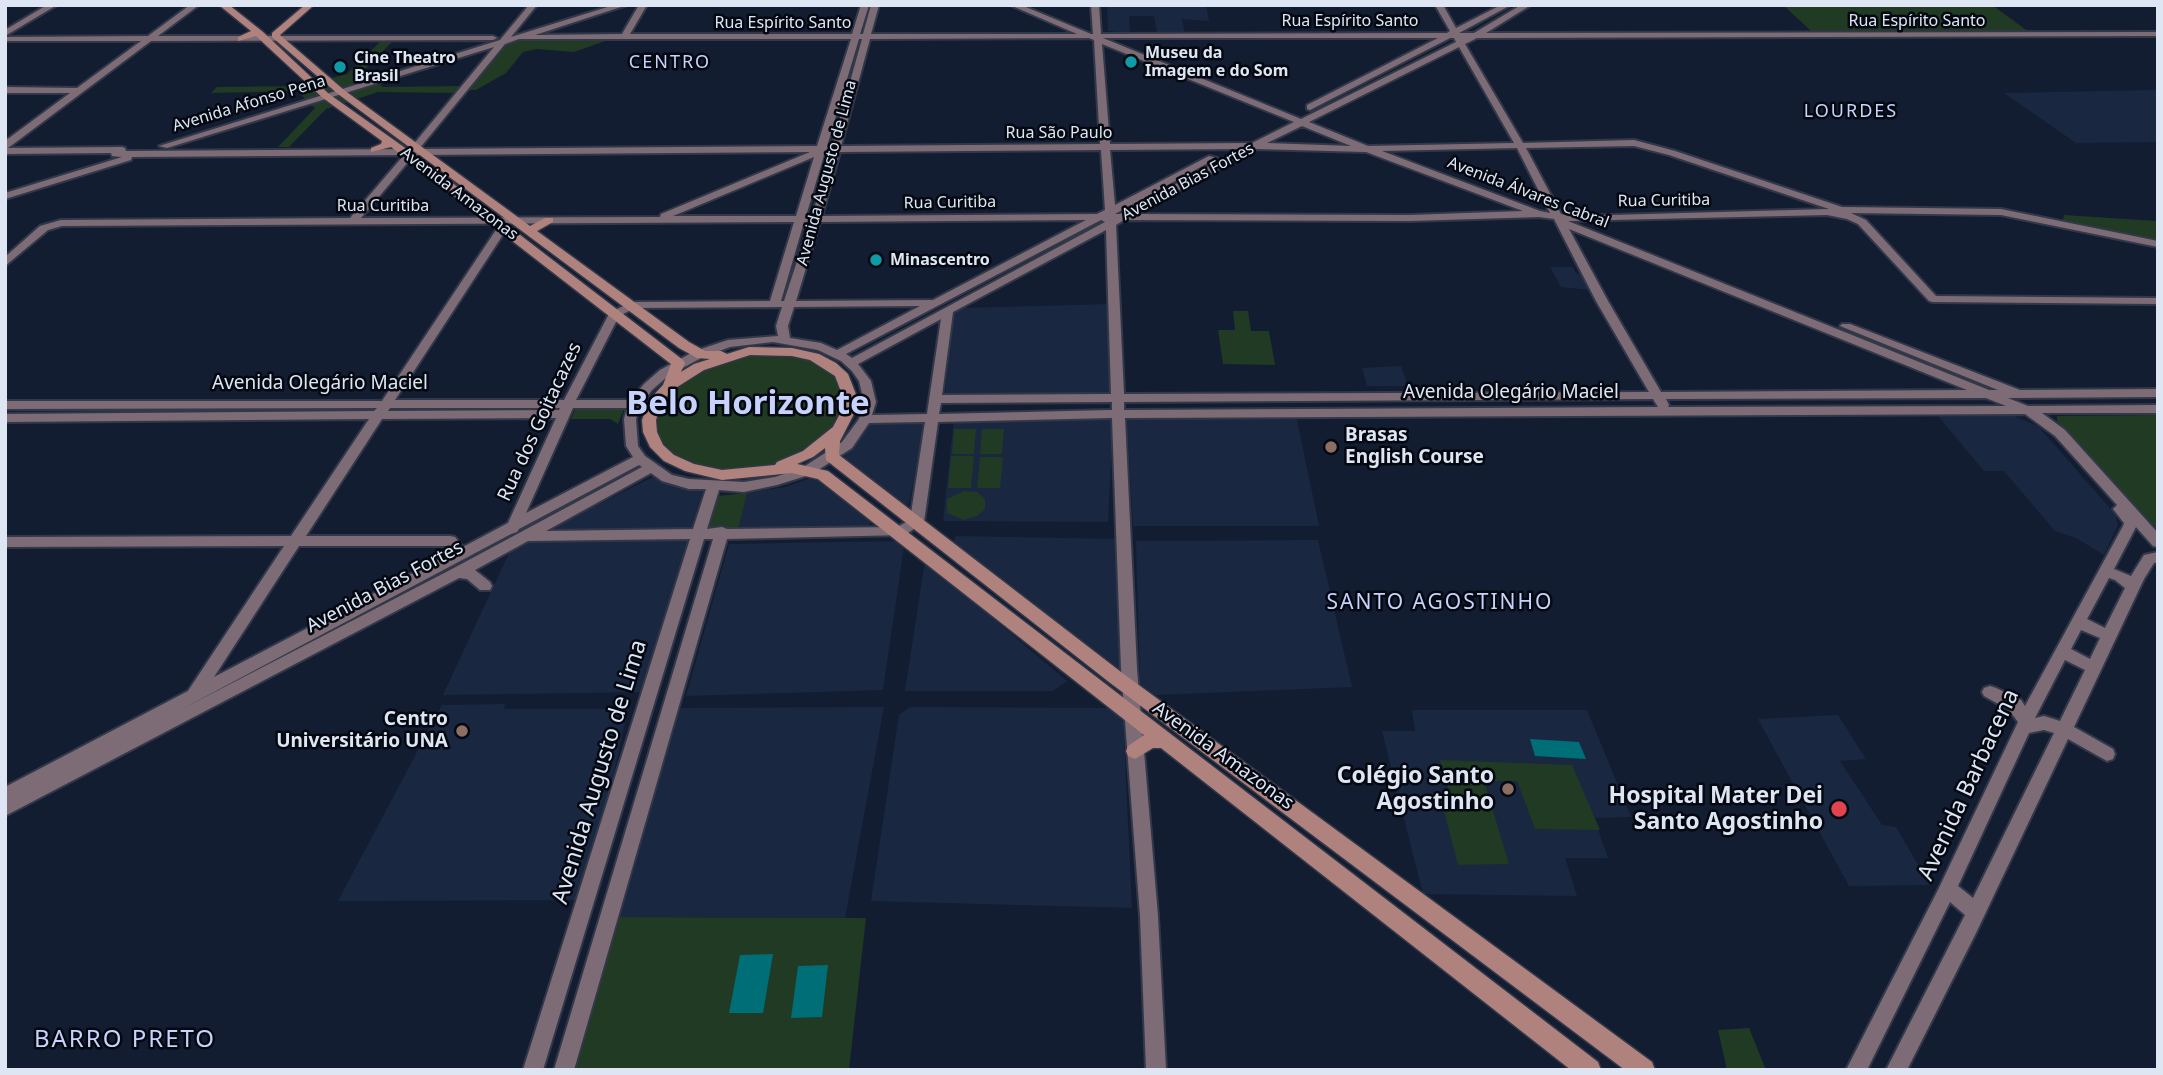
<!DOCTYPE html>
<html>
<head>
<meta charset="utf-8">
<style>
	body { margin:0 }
	#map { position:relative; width:2163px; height:1075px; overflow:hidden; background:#131d32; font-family:"Noto Sans",sans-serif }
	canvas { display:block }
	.frame { position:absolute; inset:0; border:7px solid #dee6f4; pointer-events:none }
</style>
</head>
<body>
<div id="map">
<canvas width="2163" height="1075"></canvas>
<div class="frame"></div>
</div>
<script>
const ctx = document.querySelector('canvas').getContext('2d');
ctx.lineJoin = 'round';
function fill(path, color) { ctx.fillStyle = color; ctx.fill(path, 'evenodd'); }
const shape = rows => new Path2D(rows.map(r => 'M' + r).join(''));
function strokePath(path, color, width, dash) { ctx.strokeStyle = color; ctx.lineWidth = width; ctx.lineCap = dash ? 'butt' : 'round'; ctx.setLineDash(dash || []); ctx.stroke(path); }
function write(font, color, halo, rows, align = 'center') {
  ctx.font = font + ' "Noto Sans",sans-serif'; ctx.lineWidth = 5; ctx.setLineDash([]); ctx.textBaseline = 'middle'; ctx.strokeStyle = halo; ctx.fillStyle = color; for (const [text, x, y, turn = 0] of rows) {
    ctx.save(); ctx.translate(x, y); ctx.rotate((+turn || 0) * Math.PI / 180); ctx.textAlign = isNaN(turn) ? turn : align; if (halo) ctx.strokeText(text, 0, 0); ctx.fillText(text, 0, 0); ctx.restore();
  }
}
fill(shape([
	[1206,5,1209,21,1182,19,1185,33,1157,33,1154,16,1129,16,1130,33,1108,31,1107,7],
	[2158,90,2158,142,2076,143,2004,93],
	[1550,267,1573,267,1576,274,1582,274,1591,290,1561,287],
	[1112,304,1115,394,945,395,952,315,961,308],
	[1401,366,1408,386,1367,386,1362,368],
	[1296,415,1319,526,1133,526,1127,417],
	[1113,416,1108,522,943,521,954,418],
	[1938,416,2014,416,2038,426,2115,514,2118,525,2104,555,2076,538,2055,531,2004,471,1984,471],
	[926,420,909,503,904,506,842,460,871,424],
	[653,477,703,490,691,529,557,532,553,527],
	[813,477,872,522,864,528,738,531,747,493,786,487],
	[956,536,1118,539,1120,669,952,544],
	[694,537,646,692,443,695,511,549,528,542],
	[1318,540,1352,687,1155,695,1140,685,1136,541],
	[898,541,904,546,883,690,686,696,729,544],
	[925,561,1067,681,1053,691,905,691],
	[505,704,504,709,628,709,586,900,338,901,442,705],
	[884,707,845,918,618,917,680,708],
	[910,707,1110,708,1123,717,1132,908,871,901,899,715],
	[1412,710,1587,710,1631,817,1594,818,1608,858,1565,858,1577,896,1423,894,1382,731,1415,731],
	[1838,715,1866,759,1840,761,1882,825,1896,827,1930,885,1849,886,1758,719]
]), '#1a2741');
fill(shape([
	[1783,5,1992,5,2029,32,1811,31],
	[516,38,609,38,611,39,574,52,537,49,523,52,506,73,476,90,463,90,502,43],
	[383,39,395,39,361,73,383,87,463,86,457,93,378,92,326,109,289,147,278,147,315,108,297,91,211,93,217,87,302,86,347,74],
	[2064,215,2157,221,2158,240,2073,226,2063,220],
	[1233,311,1248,311,1251,331,1269,331,1275,365,1223,364,1218,330,1235,330],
	[752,354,794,356,812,361,832,373,845,398,835,427,812,447,783,462,759,468,724,470,701,467,682,460,668,450,659,438,655,425,665,397,694,373],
	[624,409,618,424,610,419,571,419,575,410],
	[2158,415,2158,531,2057,421,2057,416],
	[954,429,976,429,974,454,952,454],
	[982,429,1004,429,1002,454,980,454],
	[951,456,974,456,971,488,948,488],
	[980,457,1003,457,1000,488,977,488],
	[964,491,977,492,985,499,985,509,977,516,964,520,947,513,947,499],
	[747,493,738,531,707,531,717,496],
	[1440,760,1572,765,1600,830,1535,829,1517,781,1484,781,1509,864,1458,865,1444,811,1454,810],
	[609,917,866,918,849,1070,564,1070],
	[1749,1028,1766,1070,1727,1070,1718,1030]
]), '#203a23');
fill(shape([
	[1530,739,1579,742,1586,759,1535,756],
	[773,954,763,1013,729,1013,740,955],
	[828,965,822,1017,791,1018,798,966]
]), '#006e76');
const secondary = shape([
	[47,5,57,5,5,36,5,30,47,5],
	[190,5,199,5,158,36,493,36,497,38,493,40,151,41,8,148,122,147,125,148,126,151,413,149,413,145,494,47,167,148,159,146,500,40,529,5,537,5,511,37,614,5,627,5,535,35,622,34,639,5,647,5,630,34,852,34,861,5,869,5,860,34,863,34,871,5,879,5,871,34,1077,34,1010,5,1021,5,1091,34,1093,34,1091,5,1099,5,1101,34,1447,33,1450,31,1435,5,1443,5,1456,28,1501,5,1511,5,1459,33,1474,33,1521,5,1531,5,1486,33,2158,32,2158,36,1477,38,1465,44,1523,143,1634,140,1675,151,1842,207,2001,209,2158,241,2158,247,2001,215,1851,213,1866,220,1936,296,2158,298,2158,304,1933,302,1929,301,1858,224,1847,219,1827,215,1568,221,1989,390,1998,390,1840,326,1842,324,1850,324,2020,390,2158,389,2158,397,2008,398,2028,406,2158,405,2158,413,2042,413,2065,430,2158,533,2158,547,2153,546,2136,527,2114,569,2131,576,2144,555,2158,552,2158,562,2154,563,2144,579,2074,727,2113,749,2115,754,2113,759,2107,761,2068,739,1976,933,1907,1070,1886,1070,1965,915,1950,902,1867,1070,1846,1070,1938,890,2018,722,2009,710,1984,696,1982,692,1984,688,1990,686,1996,688,2021,700,2025,706,2123,526,2124,523,2113,509,2117,505,2055,436,2025,414,1125,418,1137,669,1158,916,1166,1070,1146,1070,1140,916,1121,669,1112,418,938,422,924,522,905,535,727,539,574,1070,554,1070,713,539,704,539,543,1070,523,1070,690,539,528,541,475,570,490,582,492,586,490,590,480,590,467,579,459,578,5,816,5,787,188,691,284,546,5,547,5,537,291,536,369,419,5,422,5,414,374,411,377,408,5,409,5,401,382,401,498,227,503,224,508,227,395,400,564,400,610,312,633,302,770,301,794,222,62,226,48,230,5,266,5,257,40,226,61,220,350,218,404,155,132,157,131,160,5,199,5,193,122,157,112,156,111,153,5,154,5,141,70,93,5,93,5,87,77,88,141,41,5,41,5,37,148,36,190,5],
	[1089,38,1094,40,1100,144,841,146,870,39,1089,38],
	[1103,38,1438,38,1307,105,1307,109,1310,110,1450,38,1454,38,1456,42,1301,119,1103,38],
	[519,39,851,39,817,146,419,149,505,44,519,39],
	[859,39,862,39,832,146,827,146,859,39],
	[1102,44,1294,122,1252,143,1110,144,1102,44],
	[1459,47,1514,143,1368,146,1309,122,1459,47],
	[1302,126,1351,146,1267,143,1302,126],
	[1634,146,1669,155,1829,209,1575,216,1561,214,1526,148,1634,146],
	[1517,148,1550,213,1540,211,1382,151,1517,148],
	[1241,149,1120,214,1115,214,1217,158,1209,156,1115,205,1110,150,1241,149],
	[1255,149,1366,152,1523,211,1410,215,1135,214,1255,149],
	[1101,150,1105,210,1097,214,822,216,840,152,1101,150],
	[810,152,661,214,660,217,361,218,414,155,810,152],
	[825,152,830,152,817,199,812,216,806,216,825,152],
	[814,157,796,216,673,216,814,157],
	[1539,217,1554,219,1596,301,1649,392,1124,394,1116,225,1124,220,1410,221,1539,217],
	[1086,220,933,300,796,301,820,222,1086,220],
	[1101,220,1105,222,852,358,846,354,1101,220],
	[804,222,810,222,784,301,781,301,804,222],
	[1569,229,1967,390,1661,392,1608,301,1569,229],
	[1106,230,1111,394,942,395,953,312,1106,230],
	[920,306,837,350,821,343,790,338,788,326,794,307,920,306],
	[782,307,776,326,778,336,728,340,695,351,660,370,644,384,631,400,576,400,619,316,635,308,782,307],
	[941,319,927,414,872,415,876,402,871,381,858,364,941,319],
	[773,342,818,350,841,361,852,371,859,381,864,402,859,419,842,442,802,468,775,477,744,482,689,479,672,475,645,456,638,446,636,419,641,405,652,390,668,376,703,357,730,347,773,342],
	[1986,398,2006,406,1668,407,1669,405,1666,399,1986,398],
	[1653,399,1658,407,1124,410,1124,402,1653,399],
	[1112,402,1112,410,939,414,941,403,1112,402],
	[390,408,560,408,559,410,388,411,390,408],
	[573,408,627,408,624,419,626,446,633,457,526,513,573,408],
	[556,418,508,523,463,547,455,537,450,536,306,536,382,419,556,418],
	[925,422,910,520,897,527,727,529,722,527,707,529,719,490,744,492,777,485,812,474,852,448,869,423,925,422],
	[639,465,642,467,452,569,182,709,511,534,517,532,519,529,639,465],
	[651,473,662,481,689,489,706,489,693,529,546,531,651,473],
	[299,546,446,546,449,554,214,677,299,546],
	[2109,578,2115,580,2125,588,2105,628,2087,619,2109,578],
	[2081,630,2100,638,2090,659,2071,649,2081,630],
	[2065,660,2085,670,2060,721,2044,716,2035,718,2065,660],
	[2044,730,2054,733,1973,898,1958,886,2029,733,2044,730]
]);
const primary = shape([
	[219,5,229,5,263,32,329,94,425,162,683,360,685,363,681,372,694,364,710,359,697,358,679,348,338,94,272,37,272,33,305,5,314,5,280,35,344,90,530,226,545,218,553,218,553,222,537,231,689,342,705,351,721,351,727,354,749,347,792,348,819,354,836,363,848,374,857,397,857,408,840,441,839,455,1121,672,1652,1062,1655,1070,1625,1070,1109,682,826,460,825,448,813,457,797,464,828,471,1598,1062,1601,1070,1571,1070,1161,748,1153,748,1135,759,1128,756,1126,751,1128,746,1144,735,818,479,792,473,722,480,685,471,664,461,650,447,643,432,642,420,650,399,663,385,671,364,391,147,371,152,371,148,381,144,382,141,323,98,256,36,238,41,238,37,251,31,219,5],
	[750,355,792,356,810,360,835,376,843,397,843,408,833,427,803,451,777,462,775,465,722,470,694,464,674,455,663,445,657,432,656,420,663,400,674,389,704,370,750,355]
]);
strokePath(secondary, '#323849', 4);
strokePath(primary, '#323849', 3);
fill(secondary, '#7d6c76');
fill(primary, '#b0827e');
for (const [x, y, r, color] of [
	[1131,62,7,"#0f9aa8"],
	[340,67,7,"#0f9aa8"],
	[876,260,7,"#0f9aa8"],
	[1331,447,7,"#8d6e63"],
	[462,731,7,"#8d6e63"],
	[1508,789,7,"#8d6e63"],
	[1839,809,9,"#e0444e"]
]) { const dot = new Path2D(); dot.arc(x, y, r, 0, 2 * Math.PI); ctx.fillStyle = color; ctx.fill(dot); strokePath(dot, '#040811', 2.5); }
write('16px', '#dee6f4', '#040811', [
	["Rua Espírito Santo",1350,21],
	["Rua Espírito Santo",1917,21],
	["Rua Espírito Santo",783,23],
	["Avenida Afonso Pena",249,104,-17],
	["Rua São Paulo",1059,133],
	["Avenida Augusto de Lima",827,173,-75],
	["Avenida Bias Fortes",1188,182,-28],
	["Avenida Álvares Cabral",1528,193,21],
	["Avenida Amazonas",459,194,37],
	["Rua Curitiba",1664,201,-1],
	["Rua Curitiba",950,203,-1],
	["Rua Curitiba",383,206]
]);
write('bold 16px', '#dee6f4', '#040811', [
	["Museu da",1145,53],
	["Imagem e do Som",1145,71],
	["Cine Theatro",354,58],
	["Brasil",354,76],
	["Minascentro",890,260]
], 'left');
ctx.letterSpacing = '2px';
write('18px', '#c7d3fd', '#040811', [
	["CENTRO",670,63],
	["LOURDES",1851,112]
]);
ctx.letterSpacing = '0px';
write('19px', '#dee6f4', '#040811', [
	["Avenida Olegário Maciel",320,384],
	["Avenida Olegário Maciel",1511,393],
	["Rua dos Goitacazes",540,422,-65],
	["Avenida Bias Fortes",385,587,-28],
	["Avenida Amazonas",1223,756,36]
]);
write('bold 19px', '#dee6f4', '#040811', [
	["Brasas",1345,436],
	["English Course",1345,458],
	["Centro",448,720,"right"],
	["Universitário UNA",448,742,"right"]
], 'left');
ctx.letterSpacing = '2px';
write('21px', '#c7d3fd', '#040811', [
	["SANTO AGOSTINHO",1440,603]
]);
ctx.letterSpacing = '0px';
write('23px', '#dee6f4', '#040811', [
	["Avenida Augusto de Lima",600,772,-73],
	["Avenida Barbacena",1969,785,-65]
]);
write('bold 23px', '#dee6f4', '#040811', [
	["Colégio Santo",1494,776],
	["Agostinho",1494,802],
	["Hospital Mater Dei",1823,796],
	["Santo Agostinho",1823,822]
], 'right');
ctx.letterSpacing = '2px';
write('24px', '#c7d3fd', '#040811', [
	["BARRO PRETO",125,1040]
]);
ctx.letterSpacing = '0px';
write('bold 33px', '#c7d3fd', '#040811', [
	["Belo Horizonte",748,405]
]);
</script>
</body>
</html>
